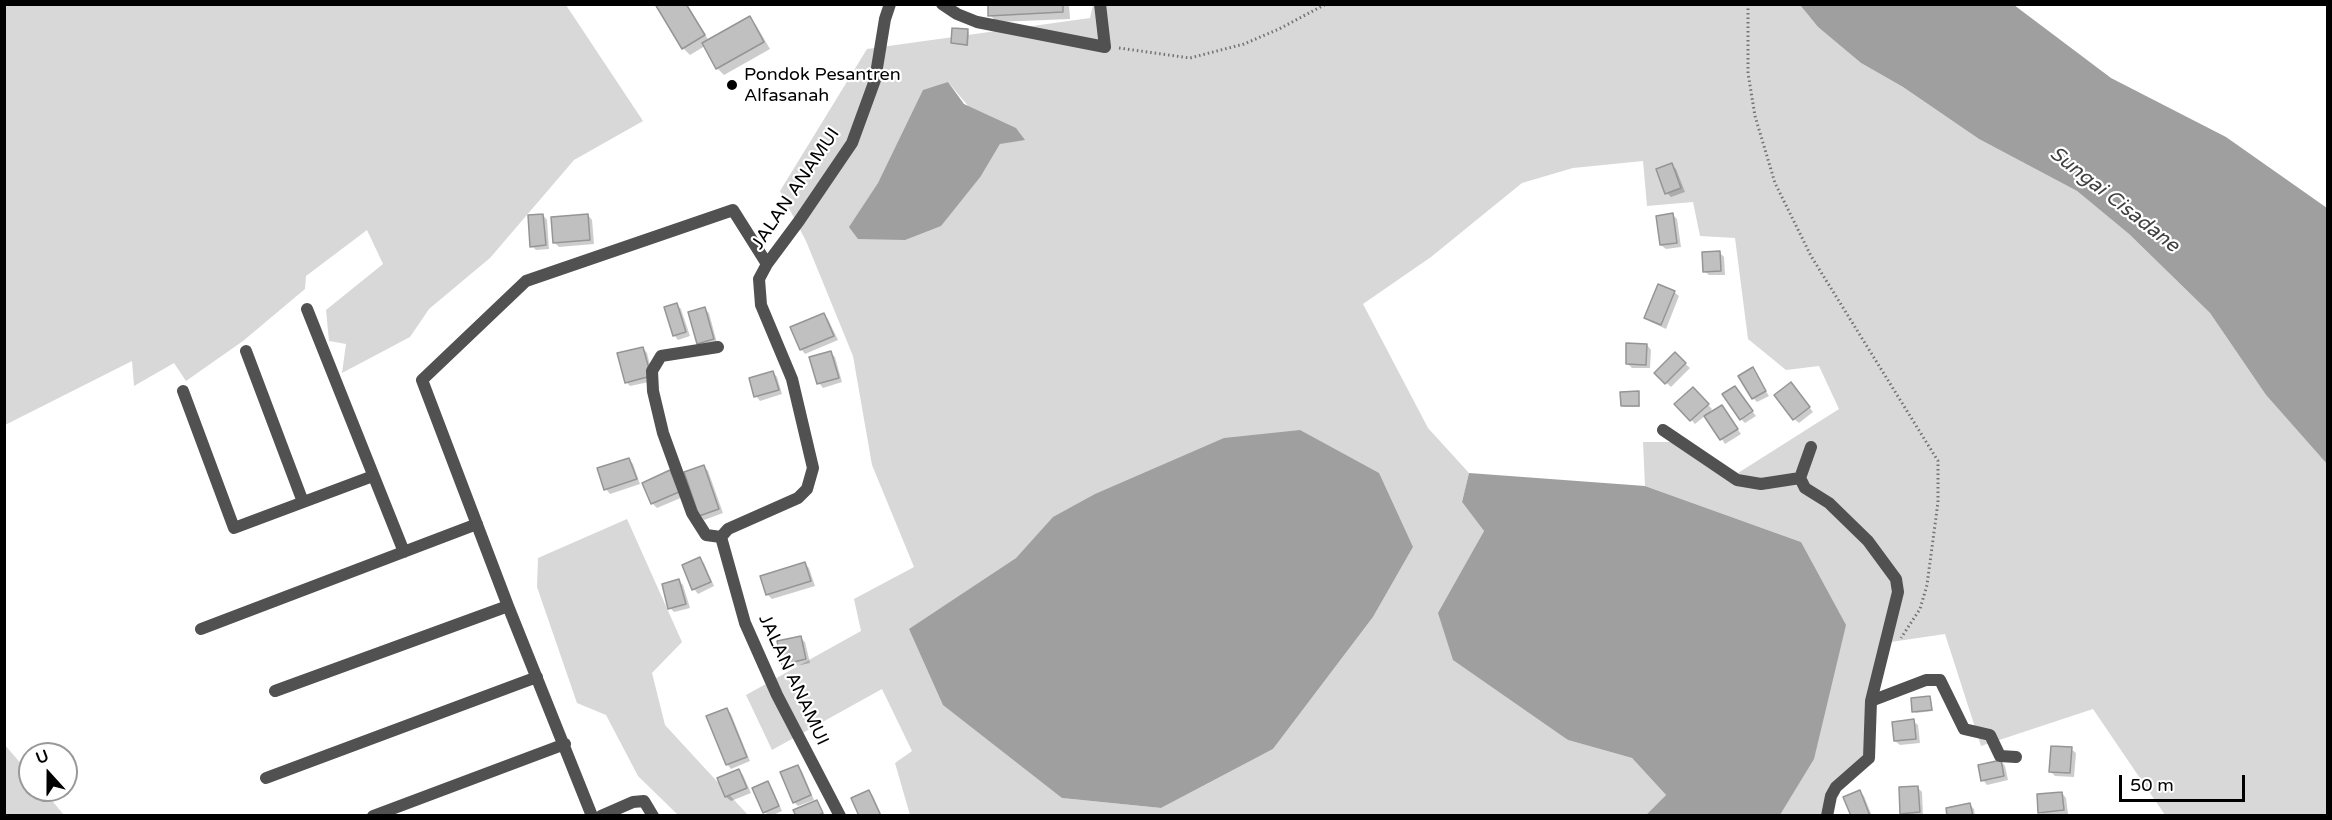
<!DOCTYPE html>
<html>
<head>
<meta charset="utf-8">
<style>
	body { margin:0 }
	#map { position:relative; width:2332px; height:820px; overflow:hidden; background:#fff; font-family:"Varela Round",sans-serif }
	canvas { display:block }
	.frame { position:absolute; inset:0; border:6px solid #000; pointer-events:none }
	.north { position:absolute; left:18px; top:742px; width:60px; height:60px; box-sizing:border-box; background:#fff; border:2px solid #999; border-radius:50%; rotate:339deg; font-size:16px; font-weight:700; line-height:24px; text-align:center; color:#000 }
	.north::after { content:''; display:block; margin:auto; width:21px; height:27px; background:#000; clip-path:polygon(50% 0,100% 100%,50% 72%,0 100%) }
	.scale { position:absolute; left:2119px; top:775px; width:126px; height:27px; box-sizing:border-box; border:3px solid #000; border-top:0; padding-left:8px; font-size:18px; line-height:21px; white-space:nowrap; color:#000; -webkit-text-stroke:4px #fff; paint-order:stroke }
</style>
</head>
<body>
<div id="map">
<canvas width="2332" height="820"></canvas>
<div class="frame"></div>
<div class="north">U</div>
<div class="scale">50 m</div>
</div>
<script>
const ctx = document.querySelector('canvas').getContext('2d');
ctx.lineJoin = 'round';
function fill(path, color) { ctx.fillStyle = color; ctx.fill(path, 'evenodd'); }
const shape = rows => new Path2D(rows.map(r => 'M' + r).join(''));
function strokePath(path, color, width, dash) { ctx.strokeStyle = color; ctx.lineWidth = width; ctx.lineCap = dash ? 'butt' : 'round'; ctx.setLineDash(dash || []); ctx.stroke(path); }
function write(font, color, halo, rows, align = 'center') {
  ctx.font = font + ' "Varela Round",sans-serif'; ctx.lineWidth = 4.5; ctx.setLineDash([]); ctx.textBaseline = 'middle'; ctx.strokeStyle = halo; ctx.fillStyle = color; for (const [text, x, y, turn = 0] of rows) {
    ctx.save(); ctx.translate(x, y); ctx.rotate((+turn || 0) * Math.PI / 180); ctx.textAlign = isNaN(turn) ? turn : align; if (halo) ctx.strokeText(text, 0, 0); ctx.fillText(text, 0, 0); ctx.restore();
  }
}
fill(shape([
	[5,4,566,5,643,121,574,160,490,258,429,309,410,337,342,373,346,344,329,341,326,310,383,264,367,230,306,276,305,289,243,341,186,381,174,363,134,386,132,361,5,425],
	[1093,5,1800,5,1818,27,1861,63,1903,87,1979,139,2077,191,2129,234,2210,313,2266,395,2327,464,2327,815,2165,815,2093,709,1981,746,1945,634,1891,642,1868,702,1874,762,1832,790,1830,815,1780,815,1814,758,1801,542,1645,486,1643,442,1689,442,1738,473,1839,409,1819,366,1786,370,1748,339,1735,238,1700,236,1693,202,1647,206,1643,161,1573,168,1522,183,1431,257,1363,304,1428,428,1469,473,1462,502,1484,531,1439,613,1568,740,1632,758,1666,795,1646,815,910,815,895,763,912,751,882,689,772,750,746,695,861,631,854,599,914,567,872,465,853,356,806,241,780,191,867,49,1090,18],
	[948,82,1000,144,981,176,850,227],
	[1053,518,1413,547,1373,617,1273,749,1161,808,1062,798,909,630,1016,558],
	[627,519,682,642,652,673,665,725,748,815,678,815,638,776,606,715,577,703,537,587,538,558],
	[4,744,30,774,30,790,43,790,64,815,5,815]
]), '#d8d8d8');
fill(shape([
	[1800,5,2014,5,2111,78,2226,137,2327,208,2327,464,2266,395,2210,313,2129,234,2077,191,1979,139,1903,87,1861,63,1818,27],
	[948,82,964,104,1016,128,1025,140,1000,144,981,176,941,226,905,240,858,239,849,227,878,183,923,90],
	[1300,430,1379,473,1413,547,1373,617,1273,749,1161,808,1062,798,943,705,909,629,1016,558,1053,517,1095,494,1224,438],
	[1469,473,1645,486,1801,542,1846,625,1814,759,1780,815,1646,815,1666,795,1632,758,1568,740,1453,660,1438,613,1484,531,1462,502]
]), '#9f9f9f');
fill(shape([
	[657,4,687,4,709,41,749,18,756,25,770,49,724,75,717,68,705,46,690,55,683,48],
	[989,4,1069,4,1070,19,997,22,990,15],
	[967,31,969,32,968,46,952,43],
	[1671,164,1676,169,1685,192,1671,197,1667,193],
	[543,215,547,220,549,249,536,250,532,246],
	[588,215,592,220,594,244,559,247,555,243],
	[1673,215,1677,219,1681,247,1666,249,1661,245],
	[1720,253,1724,257,1725,275,1709,275,1704,271],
	[1674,292,1679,296,1666,329,1651,322,1646,318],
	[677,305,681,309,690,336,678,340,674,335],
	[705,309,709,313,717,343,703,348,698,343],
	[824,314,828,319,838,340,805,354,801,349],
	[1647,345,1651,350,1650,368,1632,368,1627,363],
	[643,348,647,353,654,381,630,386,626,382],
	[830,352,835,357,842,382,823,388,819,383],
	[1675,354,1690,368,1671,387,1656,373],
	[1752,369,1769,396,1757,402,1753,398],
	[773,372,777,377,782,394,760,401,756,396],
	[1735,388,1756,416,1745,423,1741,419],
	[1693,389,1712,409,1707,416,1722,407,1741,434,1725,444,1706,415,1695,424,1677,404],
	[1795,389,1813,412,1799,423,1794,419],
	[1638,393,1640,407,1624,407,1622,405],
	[629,459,633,464,640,484,610,494,606,489],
	[704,466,708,471,723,513,704,520,700,515],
	[670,472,683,497,657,508,652,503],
	[700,559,704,563,714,586,698,594,694,589],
	[805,564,809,568,815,586,772,599,767,594],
	[679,581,683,585,690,608,674,612,670,608],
	[800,638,805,642,810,663,788,668,784,664],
	[1930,697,1933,711,1916,713,1914,711],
	[727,709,731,714,750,761,731,769,727,764],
	[1913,721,1918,725,1920,743,1900,745,1895,741],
	[2071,749,2076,753,2074,777,2055,776,2051,772],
	[2001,761,2005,766,2008,780,1987,785,1983,780],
	[798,766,802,771,814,800,798,806,794,802],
	[739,771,743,775,751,793,731,801,726,797,719,779],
	[768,783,772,788,782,811,771,816,764,812],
	[1918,788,1922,792,1923,816,1904,816,1902,813],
	[869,791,873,796,882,816,860,816],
	[1860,792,1864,796,1872,816,1853,816],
	[2062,793,2066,798,2068,814,2043,816,2040,812],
	[817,802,825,816,797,816],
	[1969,804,1974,809,1975,816,1949,816]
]), '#0003');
const building = shape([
	[655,4,686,4,705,35,682,49,655,4],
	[988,4,1063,4,1063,12,988,16,988,4],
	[750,16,764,42,716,69,702,43,750,16],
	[952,28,968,29,967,45,951,43,952,28],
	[1672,163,1681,188,1665,194,1656,169,1672,163],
	[1673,213,1677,243,1660,245,1656,216,1673,213],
	[543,214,546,245,530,247,528,215,543,214],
	[588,214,590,240,553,243,551,217,588,214],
	[1720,251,1721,271,1703,272,1702,252,1720,251],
	[1658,284,1675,291,1661,325,1644,318,1658,284],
	[677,303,686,332,673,336,664,307,677,303],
	[705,307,714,339,697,344,688,312,705,307],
	[824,313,834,336,800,350,790,327,824,313],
	[1626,343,1647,344,1646,365,1626,364,1626,343],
	[643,347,651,376,625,383,617,353,643,347],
	[831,351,839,378,817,384,809,357,831,351],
	[1675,352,1686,363,1665,384,1654,373,1675,352],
	[1753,367,1766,391,1752,399,1738,376,1753,367],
	[773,371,779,390,754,397,749,378,773,371],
	[1791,382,1810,407,1793,420,1774,395,1791,382],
	[1735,386,1753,411,1740,420,1722,394,1735,386],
	[1693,387,1709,404,1690,421,1674,404,1693,387],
	[1639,391,1639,406,1621,406,1620,392,1639,391],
	[1722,405,1738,429,1720,440,1704,416,1722,405],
	[629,458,637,479,604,490,597,468,629,458],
	[704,465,719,509,699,516,684,472,704,465],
	[670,470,679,492,651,504,642,483,670,470],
	[700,557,711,582,692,590,682,565,700,557],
	[805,562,811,581,766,595,760,576,805,562],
	[679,579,686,604,668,609,662,584,679,579],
	[801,636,806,659,782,665,777,641,801,636],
	[1930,696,1932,710,1912,712,1911,698,1930,696],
	[727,708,747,757,726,765,706,716,727,708],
	[1914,719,1916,739,1894,741,1892,722,1914,719],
	[2051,746,2072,747,2070,773,2049,772,2051,746],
	[2001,760,2004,776,1981,781,1978,765,2001,760],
	[798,765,811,795,793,803,780,772,798,765],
	[739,769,747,788,725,797,717,778,739,769],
	[768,781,779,806,763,813,752,788,768,781],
	[1918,786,1920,812,1900,814,1899,787,1918,786],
	[869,790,881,816,859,816,851,798,869,790],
	[1860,790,1870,816,1851,816,1843,797,1860,790],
	[2062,792,2064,810,2038,813,2037,794,2062,792],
	[817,800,823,813,817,816,796,816,793,810,817,800],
	[1970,803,1973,816,1947,816,1946,808,1970,803]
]);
fill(building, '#c0c0c0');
strokePath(building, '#959595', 1.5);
strokePath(shape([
	[1748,4,1748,73,1755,116,1775,183,1811,256,1938,461,1938,502,1927,585,1920,609,1901,638],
	[1119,48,1190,58,1244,44,1279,29,1326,4]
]), '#737373', 3, [1.5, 3]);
strokePath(shape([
	[942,4,957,14,977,22,1105,47,1100,4],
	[307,309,404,552],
	[718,347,661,356,652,371,653,391,663,433,692,513,706,535,721,537],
	[246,351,303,502],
	[183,391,234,528,373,476],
	[1663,430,1737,480,1761,484,1800,478],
	[1811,447,1800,478,1805,488,1829,503,1868,541,1896,579,1898,592,1871,701,1869,758,1836,787,1831,796,1827,816],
	[201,629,477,524],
	[275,691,508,606],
	[1871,701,1926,680,1940,680,1964,729,1990,735,2000,756,2016,757],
	[266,778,537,677],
	[373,816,565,744],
	[592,816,508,606,422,380,526,281,733,210,767,264],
	[601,816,633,802,644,801,653,816],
	[840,816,777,695,745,623,721,537,728,529,798,498,807,489,813,468,792,379,761,305,759,279,767,264,799,221,852,143,875,80,885,19,890,4]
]), '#515151', 12);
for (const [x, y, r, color] of [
	[732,85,6,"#000"]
]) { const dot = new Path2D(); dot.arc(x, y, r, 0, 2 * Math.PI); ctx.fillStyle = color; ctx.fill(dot); strokePath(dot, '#fff', 2); }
write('18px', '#000', '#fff', [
	["Pondok Pesantren",744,75],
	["Alfasanah",744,96]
], 'left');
write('18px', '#000', '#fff', [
	["JALAN ANAMUI",796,189,-56],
	["JALAN ANAMUI",793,680,65]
]);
write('italic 20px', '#404040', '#fff', [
	["Sungai Cisadane",2114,200,38]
]);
</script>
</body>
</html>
